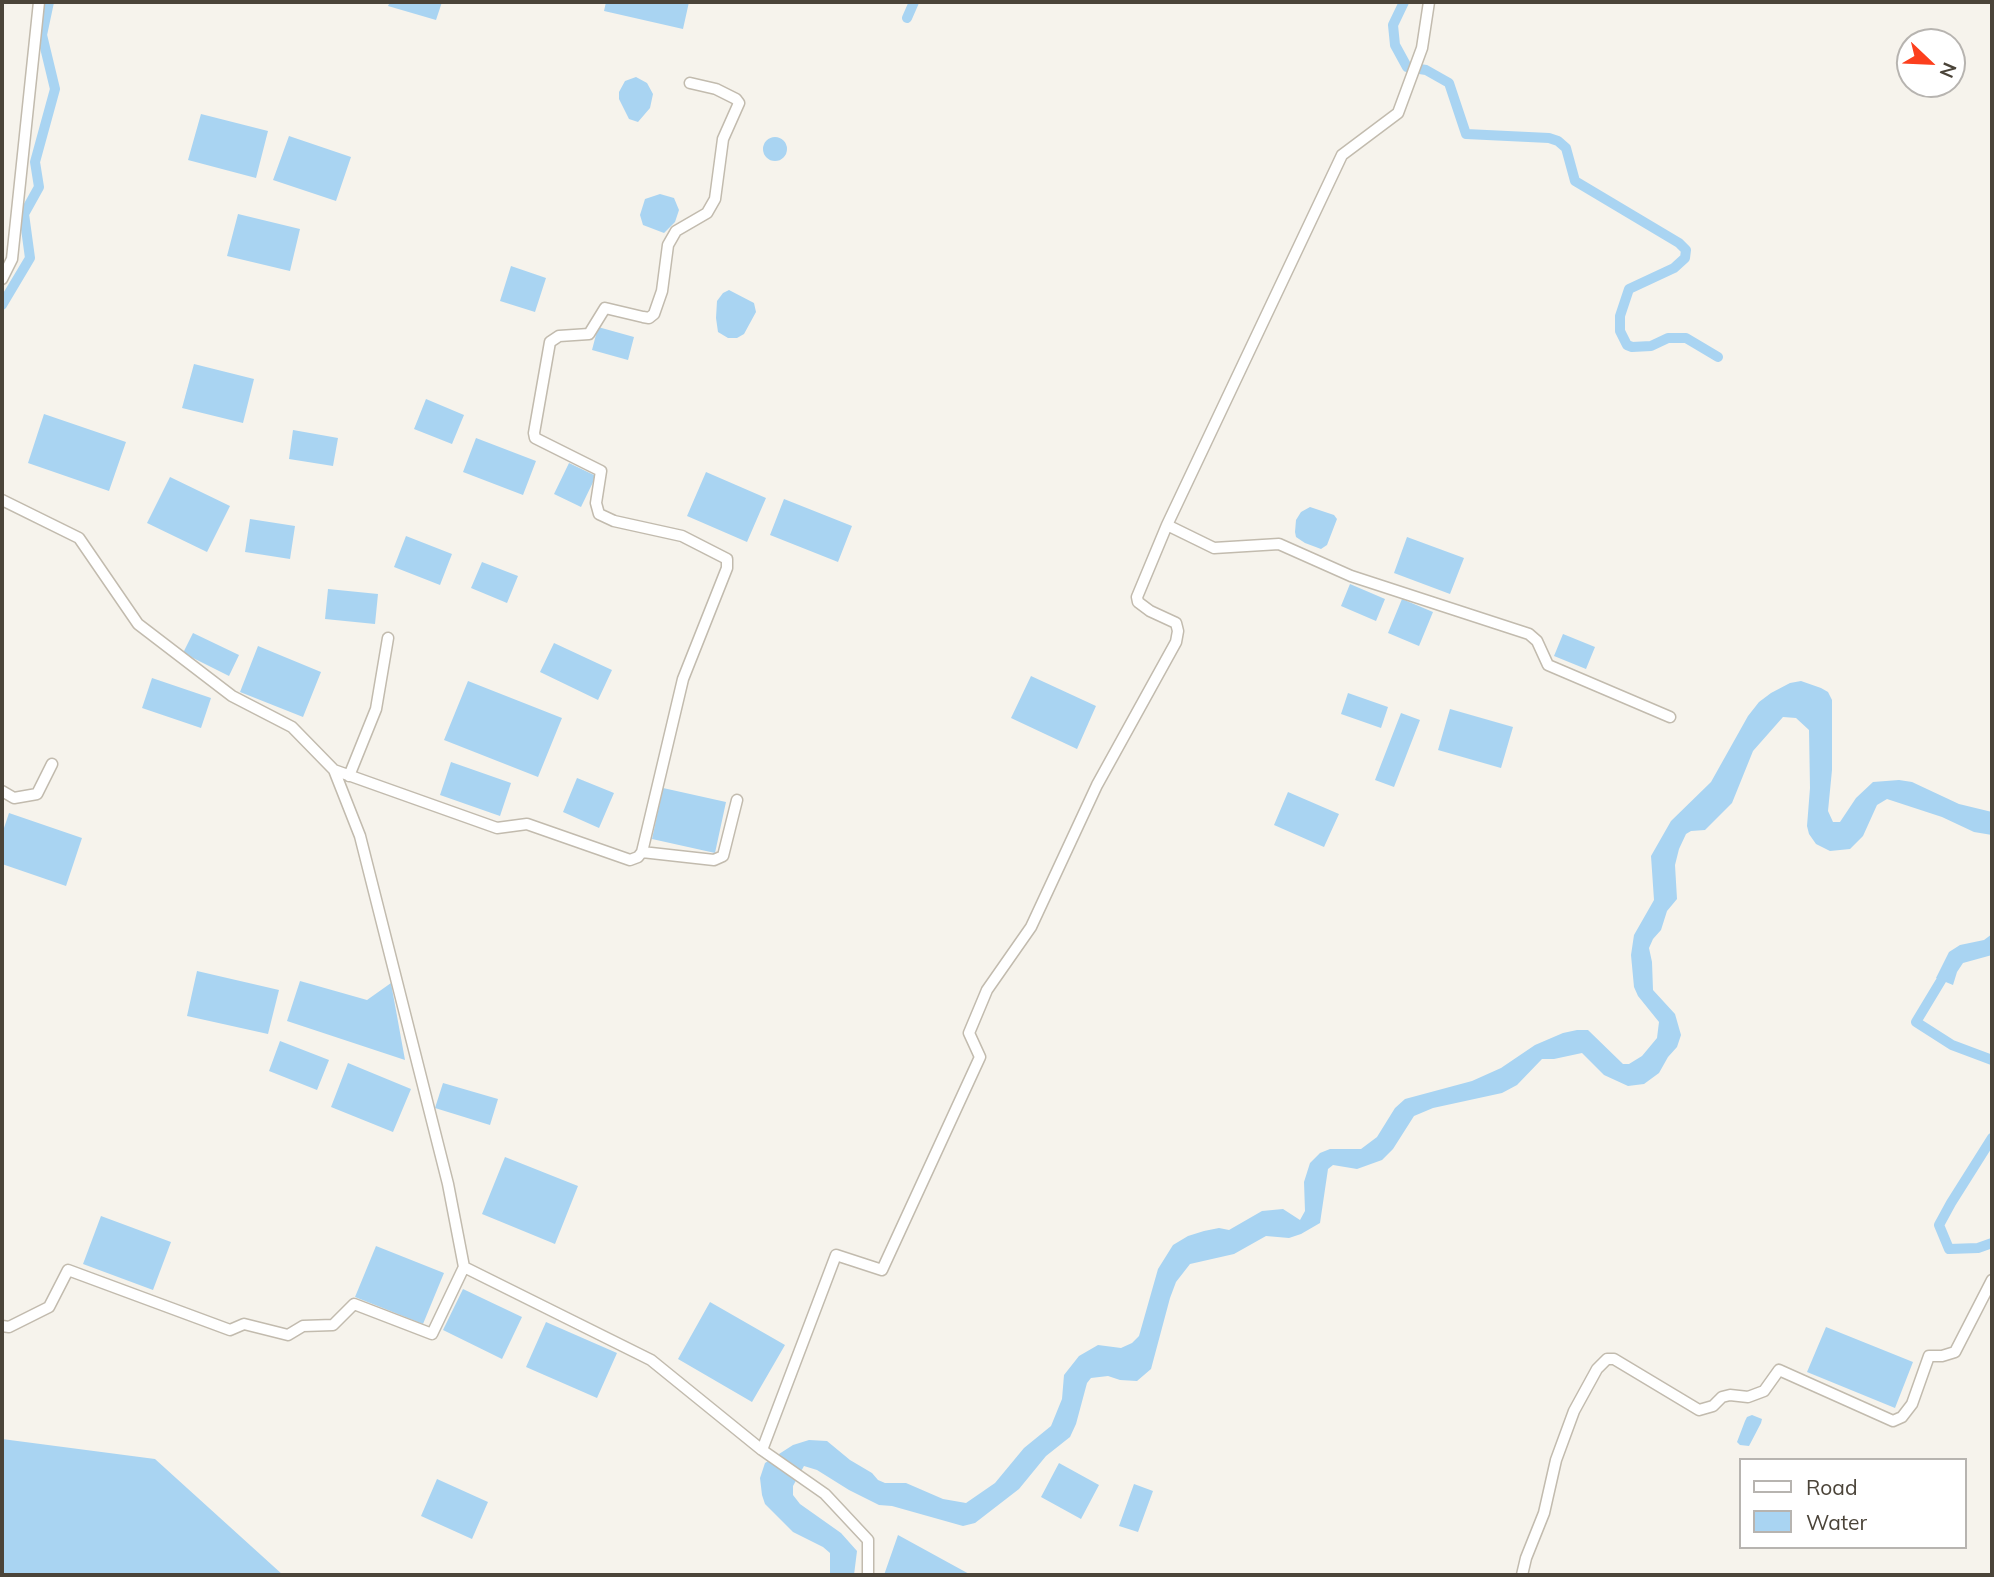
<!DOCTYPE html>
<html>
<head>
<meta charset="utf-8">
<style>
	body { margin:0 }
	#map { position:relative; width:1994px; height:1577px; overflow:hidden; background:#f6f3ec; font-family:Mulish,sans-serif }
	canvas { display:block }
	.frame { position:absolute; inset:0; border:4px solid #4b4439; pointer-events:none }
	.legend { position:absolute; left:1739px; top:1458px; width:228px; height:91px; box-sizing:border-box; background:#fff; border:2px solid #b7b4b0; margin:0; padding:9px 12px; list-style:none; font-size:21px; color:#4b4439 }
	.legend li { display:flex; align-items:center; gap:14px; height:35px }
	.legend b { width:35px; border:2px solid #b7b4b0 }
	.north { position:absolute; left:1896px; top:28px; width:70px; height:70px; box-sizing:border-box; background:#fff; border:2px solid #b7b4b0; border-radius:50%; rotate:113deg; font-size:19px; font-weight:700; line-height:28px; text-align:center; color:#4b4439 }
	.north::after { content:''; display:block; margin:auto; width:24px; height:32px; background:#fc3f1d; clip-path:polygon(50% 0,100% 100%,50% 72%,0 100%) }
</style>
</head>
<body>
<div id="map">
<canvas width="1994" height="1577"></canvas>
<div class="frame"></div>
<ul class="legend">
<li><b style="height:9px;background:#fff"></b>Road</li>
<li><b style="height:19px;background:#a9d4f2"></b>Water</li>
</ul>
<div class="north">N</div>
</div>
<script>
const ctx = document.querySelector('canvas').getContext('2d');
ctx.lineJoin = 'round';
function fill(path, color) { ctx.fillStyle = color; ctx.fill(path, 'evenodd'); }
const shape = rows => new Path2D(rows.map(r => 'M' + r).join(''));
function strokePath(path, color, width, dash) { ctx.strokeStyle = color; ctx.lineWidth = width; ctx.lineCap = dash ? 'butt' : 'round'; ctx.setLineDash(dash || []); ctx.stroke(path); }
fill(shape([
	[390,2,442,2,436,20,388,6],
	[606,2,689,2,683,29,604,11],
	[636,77,647,83,653,94,650,108,638,122,629,119,619,99,619,92,625,81],
	[201,114,268,131,256,178,188,160],
	[289,136,351,157,336,201,273,180],
	'763 149a12 12 0 1 1 24 0a12 12 0 1 1-24 0Z',
	[660,194,674,198,679,210,675,222,664,233,643,225,640,215,645,199],
	[238,214,300,229,290,271,227,256],
	[511,266,546,278,535,312,500,301],
	[729,290,754,303,756,312,744,334,737,338,728,338,718,332,716,318,717,301,723,293],
	[598,327,634,337,628,360,592,350],
	[194,364,254,379,243,423,182,408],
	[426,399,464,415,452,444,414,429],
	[44,414,126,442,109,491,28,463],
	[293,430,338,438,333,466,289,459],
	[476,438,536,461,523,495,463,472],
	[569,463,596,476,581,507,554,494],
	[706,472,766,498,747,542,687,516],
	[170,477,230,506,207,552,147,523],
	[784,499,852,526,838,562,770,535],
	[1310,507,1334,515,1337,519,1327,545,1321,549,1305,543,1296,537,1295,532,1296,520,1301,512],
	[250,519,295,526,290,559,245,552],
	[406,536,452,554,440,585,394,567],
	[1407,537,1464,558,1450,594,1394,573],
	[482,562,518,576,507,603,471,588],
	[1350,584,1385,599,1376,621,1341,606],
	[328,589,378,594,375,624,325,619],
	[1402,599,1433,612,1419,646,1388,633],
	[193,633,239,655,229,676,183,653],
	[1563,634,1595,647,1586,669,1554,656],
	[554,643,612,670,598,700,540,672],
	[258,646,321,672,303,717,240,692],
	[1031,676,1096,706,1077,749,1011,718],
	[152,678,211,698,201,728,142,708],
	[468,681,562,718,538,777,444,740],
	[1801,681,1821,688,1828,692,1832,700,1832,770,1828,811,1833,822,1840,822,1856,798,1873,782,1899,780,1912,782,1959,804,1992,812,1992,835,1974,832,1942,817,1887,799,1877,805,1863,836,1850,849,1830,851,1816,844,1809,834,1807,826,1810,788,1809,730,1796,718,1783,717,1753,751,1732,803,1705,830,1691,831,1686,834,1679,849,1675,865,1677,899,1667,911,1661,930,1653,939,1649,948,1652,962,1653,990,1675,1014,1681,1035,1677,1047,1668,1057,1659,1073,1644,1084,1628,1086,1604,1075,1582,1053,1554,1059,1542,1059,1517,1085,1502,1093,1433,1108,1414,1116,1393,1149,1382,1160,1357,1169,1333,1165,1328,1169,1320,1223,1301,1234,1289,1238,1266,1236,1234,1254,1190,1264,1176,1282,1170,1298,1151,1369,1137,1381,1120,1380,1108,1376,1091,1378,1087,1383,1076,1424,1070,1437,1046,1456,1019,1489,975,1523,963,1526,892,1506,879,1505,849,1490,817,1470,804,1466,793,1486,793,1495,800,1504,841,1533,857,1551,854,1575,830,1575,830,1553,823,1547,793,1532,765,1504,762,1495,760,1478,765,1463,793,1445,809,1440,827,1441,850,1460,872,1473,878,1480,885,1483,906,1483,943,1499,966,1503,995,1483,1024,1448,1051,1426,1062,1399,1064,1375,1079,1356,1098,1345,1121,1348,1132,1343,1139,1336,1158,1269,1173,1245,1188,1236,1204,1231,1219,1228,1229,1230,1262,1211,1283,1209,1300,1220,1305,1211,1304,1182,1310,1163,1320,1153,1330,1149,1361,1149,1377,1137,1395,1108,1405,1099,1472,1081,1501,1068,1535,1045,1563,1033,1577,1030,1588,1030,1623,1064,1629,1064,1642,1056,1657,1038,1659,1022,1638,996,1634,987,1631,955,1634,935,1654,900,1651,856,1671,821,1711,782,1748,716,1759,702,1771,693,1790,683],
	[1348,693,1388,707,1381,728,1341,714],
	[1450,709,1513,727,1501,768,1438,750],
	[1401,713,1420,720,1394,787,1375,780],
	[451,762,511,783,500,816,440,795],
	[577,778,614,793,599,828,563,812],
	[663,788,726,802,715,853,652,839],
	[1288,792,1339,814,1324,847,1274,825],
	[9,813,82,838,66,886,2,864,2,834],
	[1992,934,1992,955,1963,963,1957,972,1953,985,1936,978,1949,952,1960,945,1984,940],
	[197,971,279,990,268,1034,187,1016],
	[300,981,367,1000,391,983,405,1060,287,1021],
	[280,1041,329,1060,317,1090,269,1071],
	[348,1063,411,1089,393,1132,331,1107],
	[443,1083,498,1099,490,1125,435,1108],
	[505,1157,578,1186,555,1244,482,1214],
	[101,1216,171,1242,153,1290,83,1264],
	[376,1246,444,1273,423,1324,355,1297],
	[463,1289,522,1317,502,1359,443,1330],
	[710,1302,785,1345,752,1402,678,1359],
	[546,1322,617,1353,597,1398,526,1367],
	[1826,1327,1913,1362,1895,1408,1807,1372],
	[1752,1415,1762,1419,1761,1423,1749,1446,1740,1445,1737,1442,1745,1421,1747,1417],
	[2,1439,155,1459,283,1575,2,1575],
	[1059,1463,1099,1485,1081,1519,1041,1497],
	[437,1479,488,1502,472,1539,421,1516],
	[1134,1484,1153,1491,1138,1532,1119,1526],
	[898,1535,971,1575,884,1575]
]), '#a9d4f2');
strokePath(shape([
	[1404,2,1393,25,1395,45,1407,67,1426,70,1449,83,1466,134,1549,138,1558,141,1566,148,1575,181,1679,243,1686,250,1685,258,1674,268,1629,289,1620,316,1620,331,1627,345,1632,347,1651,346,1668,338,1686,338,1718,357],
	[907,18,914,2],
	[2,305,30,258,24,214,39,187,35,162,55,89,42,35,49,2],
	[1948,969,1916,1022,1952,1045,1992,1060],
	[1992,1138,1951,1203,1939,1225,1949,1249,1978,1248,1992,1243]
]), '#a9d4f2', 10);
const minor = shape([
	[2,279,12,259,39,2],
	[2,500,79,538,138,624,232,696,292,727,334,770,360,836,448,1184,464,1267,651,1360,762,1450,825,1494,868,1540,868,1575],
	[1167,525,1342,155,1398,113,1422,48,1429,2],
	[334,770,497,828,527,824,630,860,638,857,642,852,714,860,723,856,737,800],
	[349,776,376,709,388,638],
	[2,791,14,798,37,794,52,764],
	[642,852,683,679,727,568,727,559,682,536,614,521,599,514,596,503,601,471,535,438,534,433,550,342,559,336,589,334,605,308,643,317,649,318,654,314,662,291,668,245,676,231,707,213,715,199,723,139,739,103,736,99,716,89,690,83],
	[2,1326,9,1327,49,1307,68,1270,230,1330,244,1324,288,1335,303,1326,333,1325,354,1304,432,1334,464,1267],
	[762,1450,836,1255,882,1270,980,1057,969,1033,987,990,1031,927,1097,785,1176,642,1178,631,1176,623,1150,611,1138,602,1137,597,1167,525,1214,548,1279,544,1351,576,1529,634,1537,641,1548,665,1670,717],
	[1522,1575,1526,1558,1544,1513,1556,1460,1574,1411,1597,1369,1607,1359,1614,1359,1699,1410,1713,1406,1722,1397,1730,1395,1748,1397,1764,1391,1779,1370,1893,1421,1902,1417,1912,1404,1929,1356,1942,1356,1955,1352,1992,1280]
]);
strokePath(minor, '#c2bbae', 13);
strokePath(minor, '#fff', 10);
</script>
</body>
</html>
